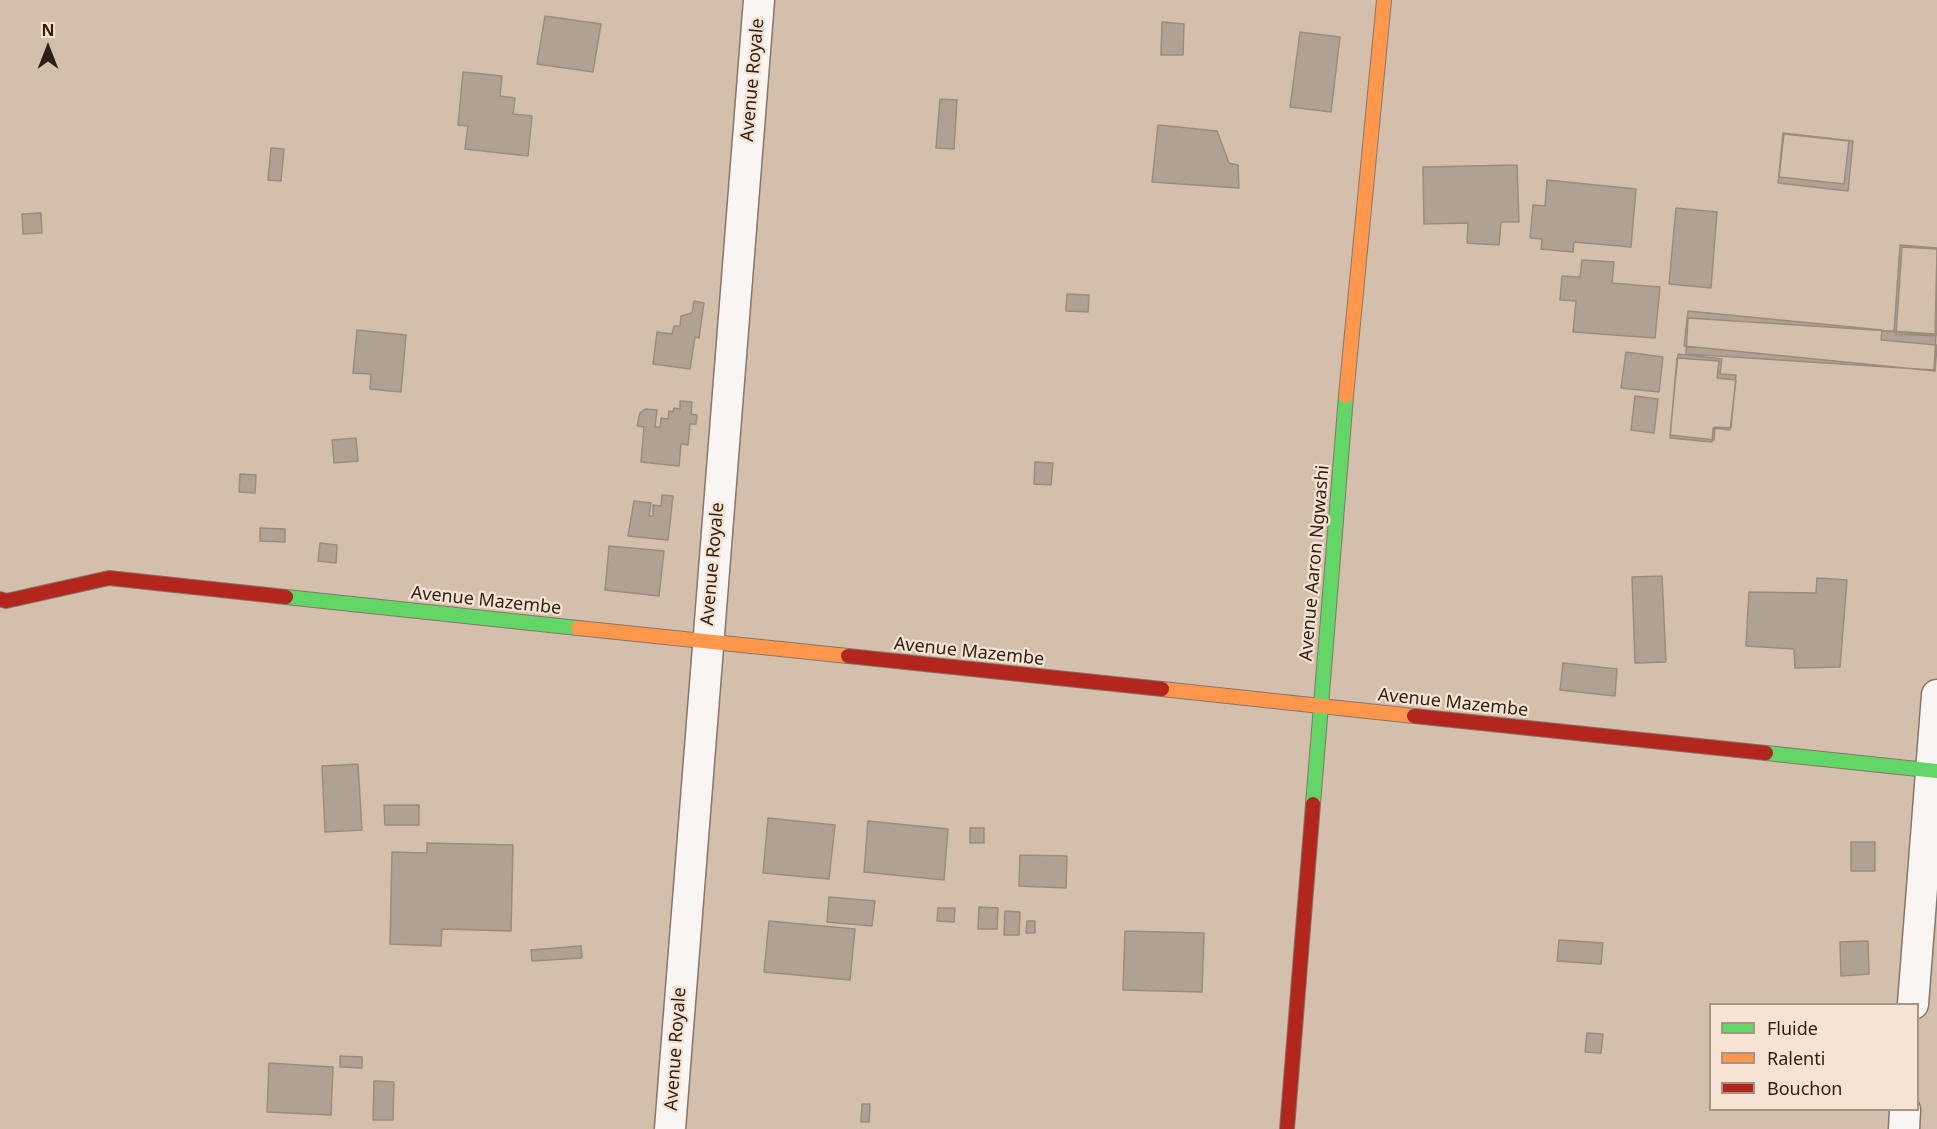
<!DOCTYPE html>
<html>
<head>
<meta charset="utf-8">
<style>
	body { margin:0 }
	#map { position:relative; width:1937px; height:1129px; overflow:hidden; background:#d4bfad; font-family:"Noto Sans",sans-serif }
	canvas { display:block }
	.legend { position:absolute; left:1709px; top:1003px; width:210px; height:108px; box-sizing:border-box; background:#f6e3d3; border:2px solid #a69586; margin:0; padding:8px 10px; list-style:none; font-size:18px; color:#2d1f13 }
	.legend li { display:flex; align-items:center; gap:12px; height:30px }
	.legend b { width:30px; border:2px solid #a69586 }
	.north { position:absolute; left:18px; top:18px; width:60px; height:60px; -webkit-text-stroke:4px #f6e3d3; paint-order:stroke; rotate:0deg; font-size:16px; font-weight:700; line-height:24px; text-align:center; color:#2d1f13 }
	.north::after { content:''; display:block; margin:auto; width:21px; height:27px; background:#2d1f13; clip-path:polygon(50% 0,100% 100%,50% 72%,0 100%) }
</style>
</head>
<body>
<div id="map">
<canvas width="1937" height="1129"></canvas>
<ul class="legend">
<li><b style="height:8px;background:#63d668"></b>Fluide</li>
<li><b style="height:8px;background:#ff974d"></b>Ralenti</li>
<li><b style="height:8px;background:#b3261e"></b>Bouchon</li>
</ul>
<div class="north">N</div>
</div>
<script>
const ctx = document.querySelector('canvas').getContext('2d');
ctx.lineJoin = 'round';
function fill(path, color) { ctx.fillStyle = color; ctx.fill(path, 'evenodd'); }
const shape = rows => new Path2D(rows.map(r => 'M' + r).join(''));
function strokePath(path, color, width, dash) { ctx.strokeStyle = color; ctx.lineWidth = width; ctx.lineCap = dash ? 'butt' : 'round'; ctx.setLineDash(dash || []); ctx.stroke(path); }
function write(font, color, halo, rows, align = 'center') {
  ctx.font = font + ' "Noto Sans",sans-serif'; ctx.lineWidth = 4.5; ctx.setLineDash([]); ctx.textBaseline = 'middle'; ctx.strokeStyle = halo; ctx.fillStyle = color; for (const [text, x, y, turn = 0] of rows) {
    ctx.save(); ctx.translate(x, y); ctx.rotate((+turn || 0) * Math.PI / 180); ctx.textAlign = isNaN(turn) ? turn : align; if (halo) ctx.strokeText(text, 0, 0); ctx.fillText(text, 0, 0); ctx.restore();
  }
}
const building = shape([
	[545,16,601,24,593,72,537,64,545,16],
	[1162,22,1184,24,1183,55,1161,55,1162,22],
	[1300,32,1340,37,1331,112,1290,107,1300,32],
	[463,72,502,76,500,96,515,98,513,114,532,116,528,156,465,149,468,126,458,125,463,72],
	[940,99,957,100,954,149,936,148,940,99],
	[1158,125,1217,131,1229,163,1238,165,1239,188,1152,182,1158,125],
	[1783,133,1853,141,1848,191,1778,183,1783,133],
	[1784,134,1849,141,1844,184,1779,177,1784,134],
	[271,148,284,149,281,181,268,180,271,148],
	[1517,165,1519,222,1501,222,1499,245,1467,243,1468,223,1424,224,1423,167,1517,165],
	[1547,180,1636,189,1631,247,1574,242,1573,252,1541,249,1542,239,1530,238,1533,205,1545,206,1547,180],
	[1676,208,1717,212,1711,288,1669,284,1676,208],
	[41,213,42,233,23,234,22,214,41,213],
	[1900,245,1937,248,1937,335,1894,332,1900,245],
	[1902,247,1937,249,1935,336,1896,334,1902,247],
	[1582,260,1614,262,1612,283,1660,287,1655,338,1573,332,1576,301,1560,300,1562,276,1580,277,1582,260],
	[1067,294,1089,295,1088,312,1066,311,1067,294],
	[694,301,704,303,699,338,695,337,690,369,653,364,657,332,672,334,674,326,680,326,681,316,692,313,694,301],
	[1688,311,1882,330,1881,340,1937,345,1935,371,1684,346,1688,311],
	[1688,318,1936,334,1934,370,1686,354,1688,318],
	[357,330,406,335,401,392,370,389,371,374,353,373,357,330],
	[1626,352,1663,357,1659,392,1621,388,1626,352],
	[1678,354,1722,359,1720,374,1736,375,1731,428,1715,427,1714,440,1670,435,1678,354],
	[1677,358,1719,361,1717,378,1736,380,1730,430,1713,428,1712,442,1670,438,1677,358],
	[1635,396,1658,399,1654,433,1631,430,1635,396],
	[680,401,692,402,691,414,697,415,696,424,690,424,688,445,681,444,679,466,641,462,644,427,637,426,640,413,645,409,657,410,655,427,660,427,661,418,668,419,669,411,673,412,674,408,680,409,680,401],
	[356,438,358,461,334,463,332,440,356,438],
	[1035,462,1053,463,1051,485,1034,484,1035,462],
	[240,474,256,475,255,493,239,492,240,474],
	[662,495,673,496,668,540,628,536,634,501,651,503,649,516,653,516,653,505,661,506,662,495],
	[260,528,285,529,285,542,260,541,260,528],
	[320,543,337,545,336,563,318,561,320,543],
	[609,546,664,551,659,596,605,590,609,546],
	[1662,576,1666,662,1635,663,1632,577,1662,576],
	[1817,578,1847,580,1840,667,1795,668,1794,649,1746,646,1749,592,1816,593,1817,578],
	[1563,663,1617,669,1615,696,1560,690,1563,663],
	[358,764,362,830,325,832,322,766,358,764],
	[384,805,419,805,419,825,385,825,384,805],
	[768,818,835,825,829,879,763,873,768,818],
	[868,821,948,829,944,880,864,872,868,821],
	[970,828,984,828,984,843,970,843,970,828],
	[1851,842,1875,842,1875,871,1851,871,1851,842],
	[427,843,513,845,511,931,442,929,441,946,390,944,392,852,427,853,427,843],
	[1020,855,1067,856,1066,888,1019,886,1020,855],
	[829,897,875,901,872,926,827,922,829,897],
	[979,907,998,908,997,929,978,929,979,907],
	[938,908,955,908,954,922,937,921,938,908],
	[1005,911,1020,912,1019,935,1004,935,1005,911],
	[769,921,855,929,850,980,764,972,769,921],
	[1027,921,1035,921,1035,933,1026,933,1027,921],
	[1125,931,1204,933,1202,992,1123,990,1125,931],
	[1559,940,1603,943,1601,964,1557,961,1559,940],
	[1868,941,1869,974,1841,976,1840,942,1868,941],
	[581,946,582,958,532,961,531,950,581,946],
	[1587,1033,1603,1034,1601,1053,1585,1052,1587,1033],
	[340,1056,362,1057,362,1068,340,1067,340,1056],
	[269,1063,333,1067,331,1115,267,1112,269,1063],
	[374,1081,394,1082,393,1120,373,1120,374,1081],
	[862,1104,870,1104,869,1122,861,1122,862,1104]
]);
fill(building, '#b1a193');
strokePath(building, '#9b8b7e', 1.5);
const street = shape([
	[1913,1004,1937,695],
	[670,1129,759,0],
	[1904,1129,1905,1110]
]);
const fast = shape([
	[286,597,578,628],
	[1766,753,1937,771],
	[1313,804,1346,396]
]);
const slow = shape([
	[1346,396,1384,0],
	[578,628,848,656],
	[1162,689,1414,716]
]);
const jam = shape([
	[0,599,6,601,109,578,286,597],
	[848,656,1162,689],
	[1414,716,1766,753],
	[1287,1129,1313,804]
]);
strokePath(street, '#857669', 33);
strokePath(fast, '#857669', 16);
strokePath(slow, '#857669', 16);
strokePath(jam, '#857669', 16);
strokePath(street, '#f9f5f3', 30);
strokePath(fast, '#63d668', 14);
strokePath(slow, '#ff974d', 14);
strokePath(jam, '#b3261e', 14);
write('18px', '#2d1f13', '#f6e3d3', [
	["Avenue Royale",753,80,-85],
	["Avenue Aaron Ngwashi",1315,563,-85],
	["Avenue Royale",713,564,-85],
	["Avenue Mazembe",486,601,6],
	["Avenue Mazembe",969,652,6],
	["Avenue Mazembe",1453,703,6],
	["Avenue Royale",676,1049,-86]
]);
</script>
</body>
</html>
